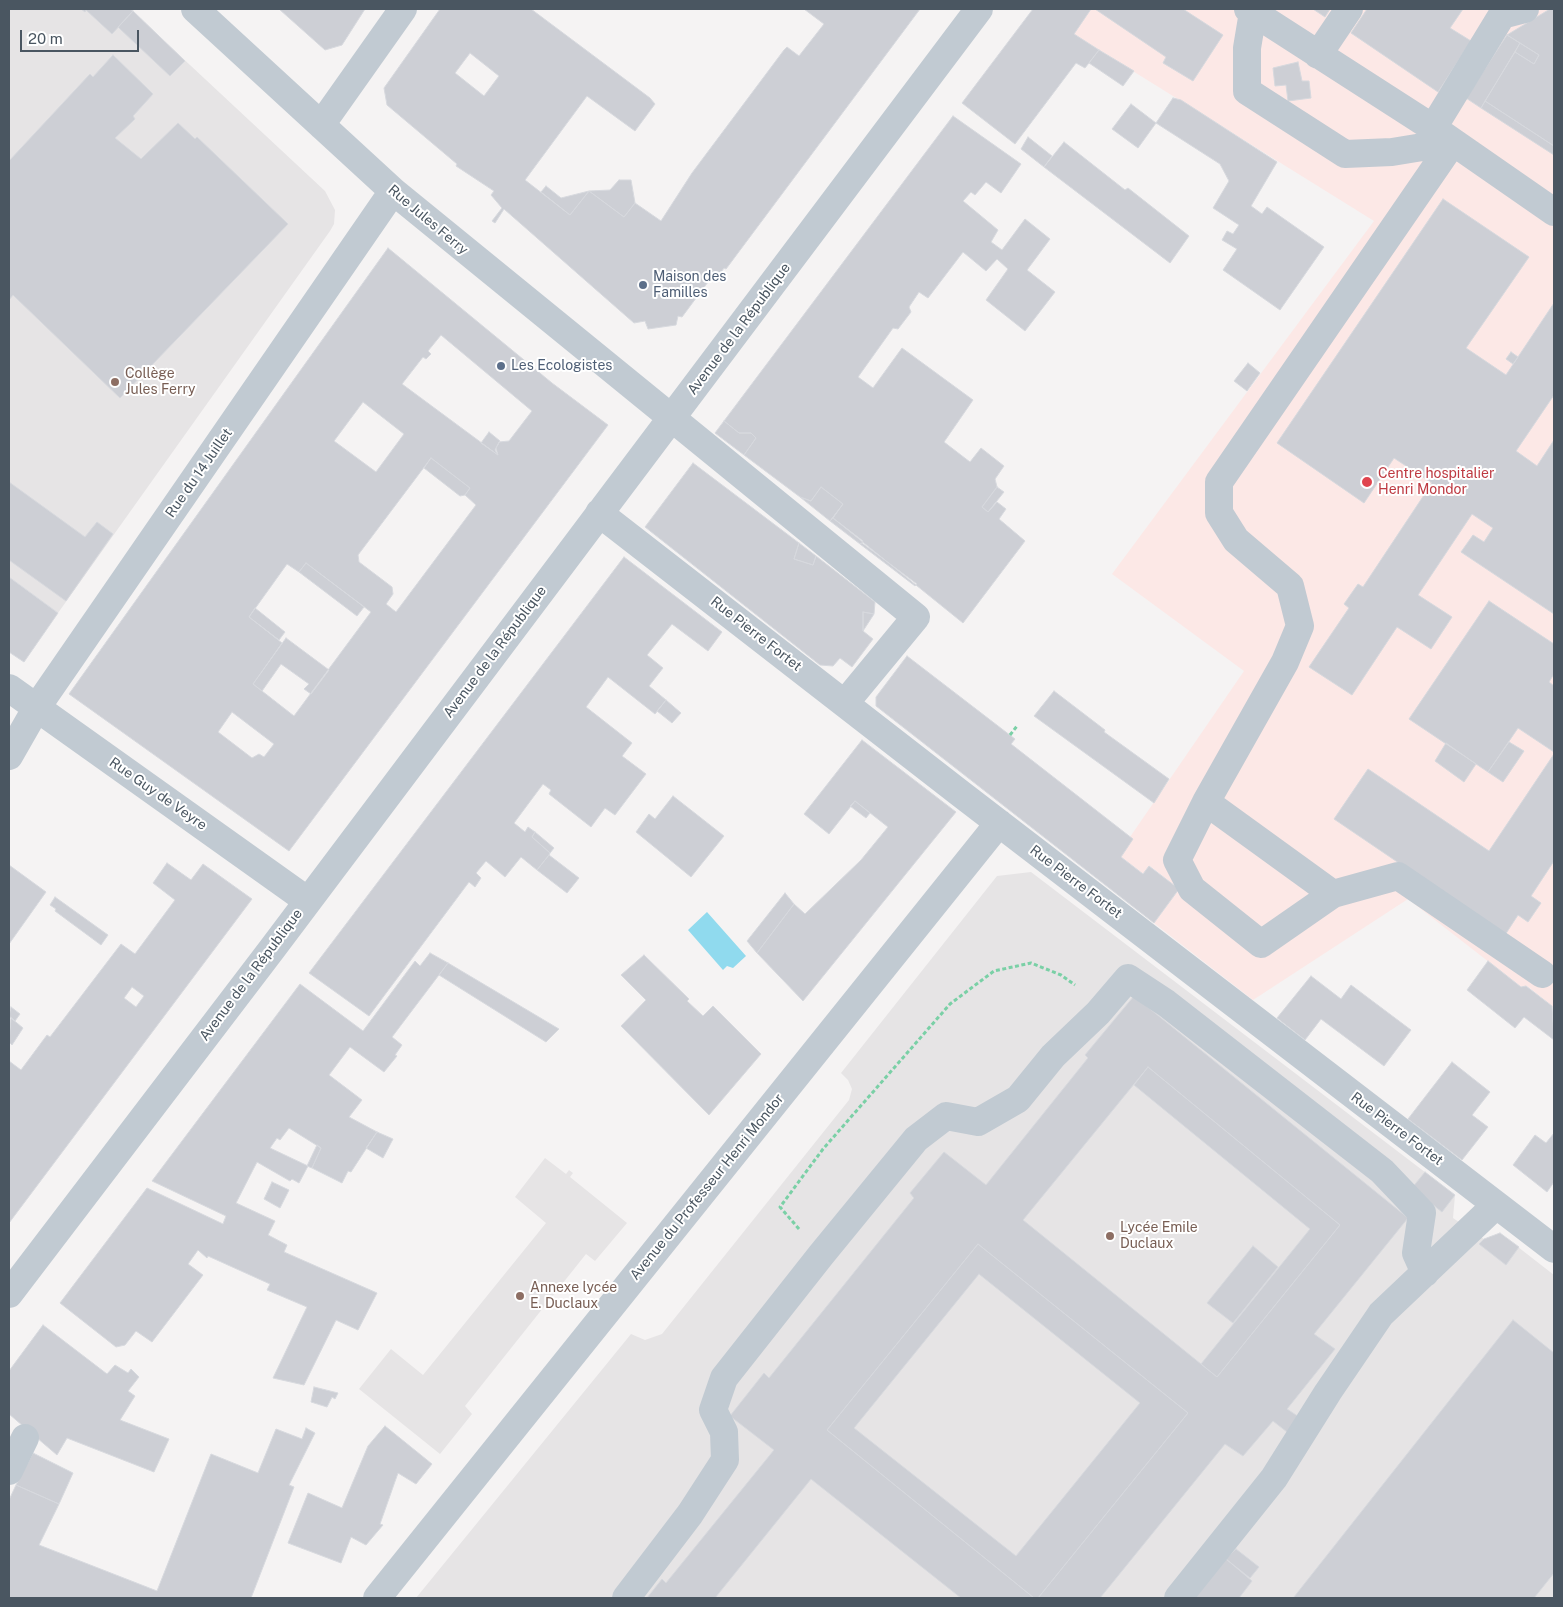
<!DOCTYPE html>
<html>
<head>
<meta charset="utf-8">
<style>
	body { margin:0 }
	#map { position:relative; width:1563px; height:1607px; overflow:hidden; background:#f5f3f3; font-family:"Public Sans",sans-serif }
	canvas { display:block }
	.frame { position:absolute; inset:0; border:10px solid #4a5661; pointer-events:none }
	.scale { position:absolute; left:20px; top:30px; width:119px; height:22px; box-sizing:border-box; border:2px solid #4a5661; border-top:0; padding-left:6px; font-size:15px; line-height:18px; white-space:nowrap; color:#4a5661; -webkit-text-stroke:4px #fff; paint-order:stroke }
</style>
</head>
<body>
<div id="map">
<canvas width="1563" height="1607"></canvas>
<div class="frame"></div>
<div class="scale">20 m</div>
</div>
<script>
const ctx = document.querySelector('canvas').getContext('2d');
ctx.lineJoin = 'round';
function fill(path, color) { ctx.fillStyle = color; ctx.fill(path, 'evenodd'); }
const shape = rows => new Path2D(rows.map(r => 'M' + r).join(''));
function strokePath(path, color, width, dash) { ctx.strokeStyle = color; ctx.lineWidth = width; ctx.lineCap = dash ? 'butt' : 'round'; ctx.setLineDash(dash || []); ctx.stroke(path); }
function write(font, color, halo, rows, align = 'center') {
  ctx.font = font + ' "Public Sans",sans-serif'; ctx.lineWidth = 4; ctx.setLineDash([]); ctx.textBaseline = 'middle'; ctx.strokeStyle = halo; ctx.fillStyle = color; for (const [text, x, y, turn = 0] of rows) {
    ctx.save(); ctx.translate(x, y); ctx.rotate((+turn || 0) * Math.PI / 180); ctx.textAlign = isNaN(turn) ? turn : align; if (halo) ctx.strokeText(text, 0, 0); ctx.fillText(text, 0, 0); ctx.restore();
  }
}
fill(shape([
	[9,9,130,9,325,191,335,210,334,224,330,231,58,613,9,577],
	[1031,872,1455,1195,1453,1218,1484,1239,1500,1233,1554,1275,1554,1598,416,1598,631,1334,645,1340,662,1334,849,1100,852,1089,848,1080,841,1073,997,876],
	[545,1158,566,1174,569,1170,573,1173,570,1177,627,1223,595,1261,586,1254,465,1406,472,1414,440,1454,359,1389,391,1349,423,1375,546,1223,515,1197]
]), '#e6e4e5');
fill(shape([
	[1033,9,1554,9,1554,1011,1552,1006,1527,986,1521,987,1408,899,1253,1000,1154,923,1179,889,1150,866,1143,874,1121,857,1130,837,1244,671,1112,574,1374,221]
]), '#fce8e6');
fill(shape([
	[707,912,746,956,733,968,727,966,723,970,688,930]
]), '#90daee');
const building = shape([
	[81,9,130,9,133,11,112,34,86,10,85,12,81,9],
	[279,9,365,9,342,45,325,50,279,9],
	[440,9,531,9,650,98,655,104,635,131,587,96,525,180,570,215,589,191,624,217,635,203,661,221,692,173,784,50,787,47,799,56,824,24,804,9,920,9,726,269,724,268,717,278,711,278,682,317,678,316,676,325,648,329,645,321,634,323,504,209,495,223,492,221,502,208,491,195,494,191,456,166,457,164,387,105,384,88,440,9],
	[470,53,499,76,484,96,455,73,470,53],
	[1033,9,1091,9,1074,34,1099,50,1085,68,1076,63,1015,144,962,103,1033,9],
	[1095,9,1183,9,1223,35,1193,81,1163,63,1166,57,1095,9],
	[1313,9,1330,9,1325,17,1313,9],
	[1367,9,1463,9,1450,28,1471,41,1438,92,1351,33,1367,9],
	[1550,9,1554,9,1554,146,1485,101,1515,52,1534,64,1539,55,1507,35,1550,9],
	[133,11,185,61,170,76,118,27,133,11],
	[1507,35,1520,43,1481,108,1466,98,1507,35],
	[1520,43,1539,55,1534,64,1515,52,1520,43],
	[1099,50,1134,71,1123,86,1089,63,1099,50],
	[113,55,153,94,133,116,135,119,115,138,141,159,178,123,195,139,197,137,288,224,120,398,13,295,9,300,9,161,90,74,93,77,113,55],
	[1298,62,1302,81,1309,81,1311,98,1288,101,1286,85,1275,86,1273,68,1298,62],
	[1173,98,1181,100,1277,162,1251,206,1262,214,1267,207,1324,247,1280,310,1223,270,1237,249,1222,240,1227,231,1233,234,1239,225,1213,208,1229,181,1220,164,1156,123,1173,98],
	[1485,101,1554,146,1554,155,1481,108,1485,101],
	[1131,104,1156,123,1138,148,1112,129,1131,104],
	[953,116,1021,164,1001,193,986,182,975,195,971,192,963,201,998,230,991,242,1002,250,1025,219,1050,239,1027,270,1055,292,1025,331,986,300,1008,269,997,259,986,271,963,252,928,298,919,292,909,307,911,312,898,329,893,328,858,377,873,388,902,348,973,400,944,442,970,462,981,448,1004,466,995,479,997,487,982,507,988,512,997,502,1006,509,999,519,1025,541,963,623,833,518,843,504,821,487,811,501,800,497,744,455,756,438,751,433,739,433,724,421,953,116],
	[1028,137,1052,156,1044,167,1021,149,1028,137],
	[1064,142,1125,190,1128,188,1189,236,1170,263,1044,167,1064,142],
	[619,180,631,180,635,203,624,217,589,191,610,190,619,180],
	[546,186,561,198,589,191,570,215,541,192,546,186],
	[1443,199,1529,257,1466,348,1506,375,1554,303,1554,395,1516,451,1537,466,1554,440,1554,614,1461,552,1473,535,1484,542,1493,528,1472,514,1418,595,1452,617,1431,649,1397,627,1352,695,1309,667,1349,608,1344,604,1358,584,1363,587,1432,483,1394,458,1364,503,1277,443,1443,199],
	[388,248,552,383,608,425,289,851,69,694,388,248],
	[441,335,532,411,509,441,499,442,495,450,498,455,402,384,423,357,426,359,431,354,428,351,441,335],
	[363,402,404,434,376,472,334,441,363,402],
	[431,458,470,488,465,495,476,505,396,612,386,604,393,594,392,587,359,562,358,555,431,458],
	[306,563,371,612,294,716,253,684,282,643,249,617,287,564,299,572,306,563],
	[232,712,274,744,264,757,259,754,252,758,218,732,232,712],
	[1511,352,1518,357,1513,364,1506,359,1511,352],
	[1248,363,1260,373,1247,391,1234,381,1248,363],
	[724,421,739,433,751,433,756,438,744,455,715,433,724,421],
	[489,432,500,441,496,448,498,455,481,443,489,432],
	[431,458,470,488,465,495,460,496,424,468,431,458],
	[693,463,799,543,794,559,813,565,816,556,875,602,874,614,863,612,863,631,873,639,852,667,840,658,833,666,820,665,645,527,693,463],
	[9,482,85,537,97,522,113,534,66,601,9,560,9,482],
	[821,487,843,504,830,521,800,497,811,501,821,487],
	[997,487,1004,492,988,512,982,507,997,487],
	[833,518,863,541,862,543,860,544,830,521,833,518],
	[799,543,816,556,813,565,794,559,799,543],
	[862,543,917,584,915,586,860,544,862,543],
	[624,557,722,632,708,651,672,624,647,655,663,668,649,686,666,700,655,714,608,677,586,707,632,743,622,756,646,774,615,815,605,808,591,827,549,794,551,790,543,784,514,823,525,832,528,827,535,832,532,837,550,853,549,855,537,870,521,857,505,877,486,861,476,873,481,878,475,887,469,882,369,1016,309,973,624,557],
	[306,563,364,607,357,616,299,572,306,563],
	[9,577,58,613,24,662,9,652,9,577],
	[1489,601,1554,644,1554,674,1549,682,1554,686,1554,752,1518,728,1488,772,1409,719,1489,601],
	[255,608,285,632,279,640,249,617,255,608],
	[863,612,874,614,863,631,863,612],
	[286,638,329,670,311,694,304,689,309,684,281,664,262,691,253,684,286,638],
	[907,656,1015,739,1011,744,1133,839,1121,857,1143,874,1149,866,1179,889,1154,923,876,706,876,697,907,656],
	[1054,691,1105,730,1104,732,1169,779,1154,803,1034,716,1054,691],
	[666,700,681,713,672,723,657,711,666,700],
	[862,740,956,812,803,1001,757,953,794,904,805,914,861,860,888,827,855,801,829,834,804,814,862,740],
	[1509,742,1524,751,1503,782,1488,772,1509,742],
	[1446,743,1476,764,1464,782,1435,761,1446,743],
	[1554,754,1554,861,1531,896,1541,903,1528,922,1518,915,1505,935,1334,819,1368,769,1489,851,1554,754],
	[673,796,724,836,691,877,636,832,649,814,655,819,673,796],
	[855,801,870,813,866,818,850,806,855,801],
	[535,832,554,848,550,853,532,837,535,832],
	[549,855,579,878,567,893,537,870,549,855],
	[167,863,191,880,203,864,252,899,9,1223,9,1061,21,1070,47,1035,50,1037,121,944,135,954,175,900,153,883,167,863],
	[132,987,144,996,136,1007,124,998,132,987],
	[9,865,46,892,9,944,9,865],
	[785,893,794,904,757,953,747,941,785,893],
	[55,897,108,935,101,945,55,911,56,909,50,905,55,897],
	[430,953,448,963,392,1037,402,1045,395,1055,397,1056,384,1072,350,1047,329,1075,362,1100,349,1117,377,1132,351,1172,348,1171,342,1183,312,1168,321,1148,289,1128,280,1140,277,1138,270,1148,308,1166,299,1183,292,1179,290,1181,257,1162,236,1203,275,1221,268,1235,287,1245,284,1252,377,1293,358,1330,336,1320,304,1385,273,1378,307,1307,267,1290,270,1284,208,1256,207,1258,198,1250,188,1264,203,1275,152,1342,136,1331,125,1345,116,1347,60,1303,147,1188,223,1224,226,1216,152,1181,300,984,363,1031,415,961,420,966,430,953],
	[644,955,689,999,687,1001,703,1016,713,1006,761,1054,709,1115,621,1026,646,1000,621,975,644,955],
	[1488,961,1521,987,1526,986,1552,1006,1554,1040,1524,1017,1515,1028,1467,990,1488,961],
	[448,963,559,1029,546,1042,439,975,448,963],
	[1311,976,1341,999,1351,985,1411,1030,1384,1066,1321,1019,1305,1040,1277,1018,1311,976],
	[1134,996,1408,1218,1314,1334,1335,1349,1287,1409,1299,1417,1287,1432,1273,1421,1243,1456,1225,1444,1100,1598,1038,1598,1188,1413,978,1244,827,1430,1034,1598,961,1598,811,1479,715,1598,647,1598,662,1579,666,1583,774,1450,730,1416,764,1373,769,1378,914,1198,910,1193,944,1152,986,1185,1088,1058,1085,1055,1134,996],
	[1148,1067,1340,1225,1217,1377,1023,1220,1148,1067],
	[11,1007,20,1014,15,1021,9,1016,11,1007],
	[11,1018,23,1028,12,1045,9,1042,11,1018],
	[1452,1062,1490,1092,1472,1115,1488,1127,1462,1160,1408,1119,1452,1062],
	[1148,1067,1340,1225,1217,1377,1201,1364,1310,1229,1134,1085,1148,1067],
	[377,1132,393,1139,383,1158,366,1148,377,1132],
	[1554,1133,1554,1182,1547,1192,1513,1165,1535,1135,1546,1143,1554,1133],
	[317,1145,321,1148,312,1168,307,1166,317,1145],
	[1425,1172,1455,1195,1442,1212,1412,1188,1425,1172],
	[272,1182,289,1190,280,1208,264,1199,272,1182],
	[1500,1233,1519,1247,1506,1265,1479,1244,1484,1239,1500,1233],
	[978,1244,1188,1413,1038,1598,1034,1598,827,1430,978,1244],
	[979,1274,1140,1403,1016,1556,854,1428,979,1274],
	[1253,1246,1278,1267,1233,1323,1207,1303,1253,1246],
	[1513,1320,1554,1353,1554,1573,1534,1598,1296,1598,1294,1597,1513,1320],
	[43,1325,107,1374,115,1365,128,1373,131,1369,139,1377,128,1391,135,1396,120,1420,169,1439,154,1472,67,1438,57,1455,9,1414,9,1371,43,1325],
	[314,1387,338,1393,335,1399,332,1397,327,1407,311,1402,314,1387],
	[385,1426,432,1464,416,1484,398,1473,380,1524,383,1525,366,1545,351,1537,341,1563,288,1543,308,1493,342,1508,368,1446,385,1426],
	[306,1428,315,1433,289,1485,294,1487,251,1598,9,1598,9,1500,16,1485,59,1504,39,1545,157,1591,211,1454,258,1473,276,1429,302,1439,306,1428],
	[33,1453,73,1473,59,1504,16,1485,33,1453],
	[1236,1549,1259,1567,1250,1578,1226,1559,1236,1549],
	[1226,1559,1252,1581,1239,1598,1189,1598,1226,1559]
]);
fill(building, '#cdcfd5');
strokePath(building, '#d7d9de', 1);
strokePath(shape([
	[1010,735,1017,726],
	[799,1229,780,1207,823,1149,950,1004,994,971,1031,963,1061,975,1075,985]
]), '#7ad0a6', 3, [4, 2.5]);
strokePath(shape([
	[195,9,393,191,916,617,845,703],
	[1248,9,1433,128,1554,212],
	[1253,12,1247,48,1247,91,1345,154,1392,152,1453,142],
	[1318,55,1349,9],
	[321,125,403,9],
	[1433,128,1502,15,1525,9],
	[1453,142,1219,482,1219,513,1236,540,1290,586,1300,626,1285,662,1206,802,1177,860,1192,889,1261,944,1333,894,1398,876,1542,974],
	[599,513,961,794,1554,1249],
	[9,688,308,901],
	[9,756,37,707,393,191],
	[1206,802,1333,894],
	[9,1294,272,949,979,9],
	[9,1471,25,1438],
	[377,1598,999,823],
	[626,1598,690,1514,725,1460,724,1432,713,1410,724,1378,821,1255,916,1139,946,1116,978,1122,1018,1099,1053,1056,1098,1013,1128,978,1166,1003,1382,1171,1422,1213,1416,1253,1425,1273],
	[1178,1598,1274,1478,1328,1392,1381,1314,1496,1205]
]), '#c1cad2', 28);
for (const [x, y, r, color] of [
	[643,285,5,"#5c6f8a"],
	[501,366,5,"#5c6f8a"],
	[115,382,5,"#8d6e63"],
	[1367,482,6,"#e0444e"],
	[1110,1236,5,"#8d6e63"],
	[520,1296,5,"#8d6e63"]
]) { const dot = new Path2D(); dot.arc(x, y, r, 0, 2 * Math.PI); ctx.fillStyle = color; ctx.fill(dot); strokePath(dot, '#fff', 2); }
write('14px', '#4a5661', '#fff', [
	["Rue Jules Ferry",428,220,40],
	["Avenue de la République",739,329,-53],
	["Rue du 14 Juillet",199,473,-55],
	["Rue Pierre Fortet",756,634,38],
	["Avenue de la République",495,652,-53],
	["Rue Guy de Veyre",158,794,35],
	["Rue Pierre Fortet",1076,882,37],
	["Avenue de la République",251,975,-53],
	["Rue Pierre Fortet",1397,1129,37],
	["Avenue du Professeur Henri Mondor",707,1187,-51]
]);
write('14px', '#4e5e75', '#fff', [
	["Maison des",653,277],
	["Familles",653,293],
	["Les Ecologistes",511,366]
], 'left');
write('14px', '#785e54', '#fff', [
	["Collège",125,374],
	["Jules Ferry",125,390],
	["Lycée Emile",1120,1228],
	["Duclaux",1120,1244],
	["Annexe lycée",530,1288],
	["E. Duclaux",530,1304]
], 'left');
write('14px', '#be3a42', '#fff', [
	["Centre hospitalier",1378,474],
	["Henri Mondor",1378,490]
], 'left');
</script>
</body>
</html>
